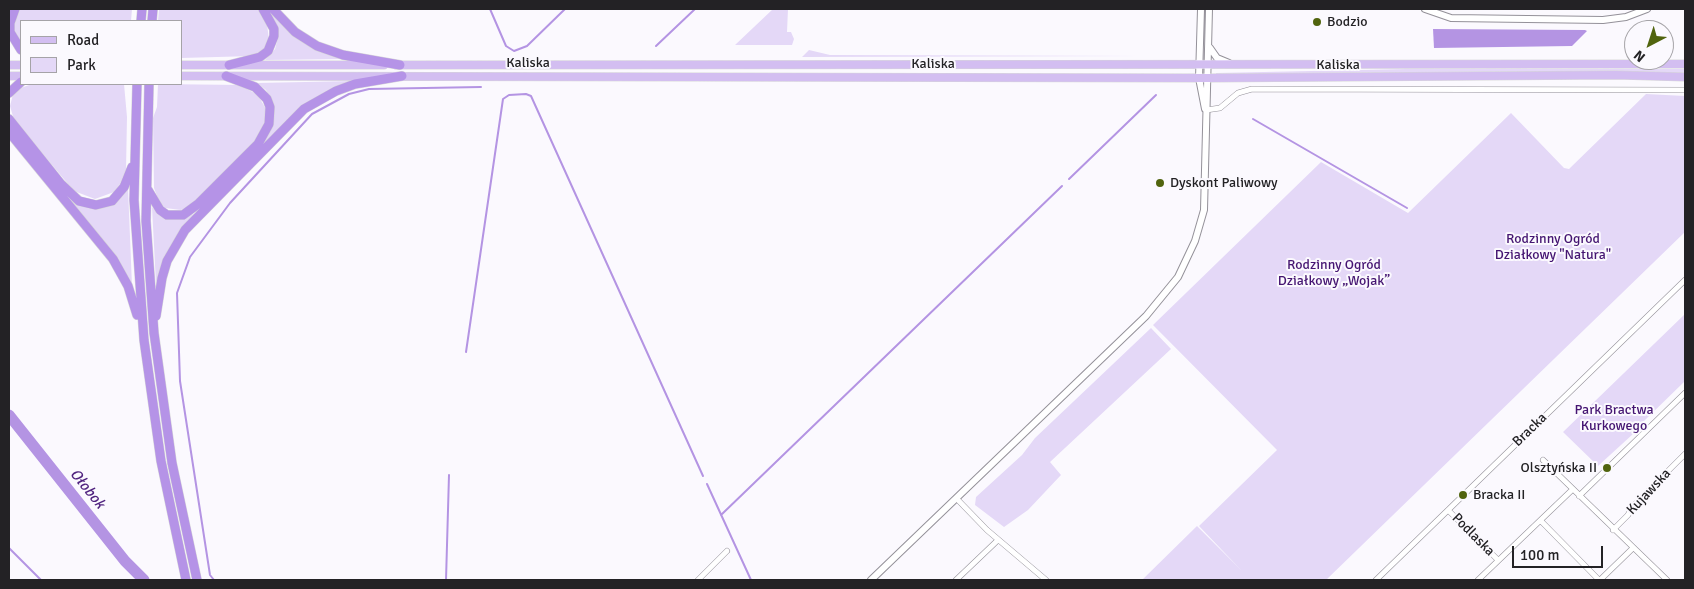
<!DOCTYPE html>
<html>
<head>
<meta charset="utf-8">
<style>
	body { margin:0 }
	#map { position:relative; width:1694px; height:589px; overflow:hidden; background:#fbf9fe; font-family:Signika,sans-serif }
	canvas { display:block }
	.frame { position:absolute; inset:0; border:10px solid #232225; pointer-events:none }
	.legend { position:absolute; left:20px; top:20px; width:162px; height:65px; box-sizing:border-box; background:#fbf9fe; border:1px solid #a5a3a7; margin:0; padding:6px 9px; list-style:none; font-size:15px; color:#232225 }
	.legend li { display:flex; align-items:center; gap:10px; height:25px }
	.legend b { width:25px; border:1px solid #a5a3a7 }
	.north { position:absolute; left:1624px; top:20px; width:50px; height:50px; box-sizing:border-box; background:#fbf9fe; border:1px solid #a5a3a7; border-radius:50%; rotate:220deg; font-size:14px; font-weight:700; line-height:20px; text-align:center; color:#232225 }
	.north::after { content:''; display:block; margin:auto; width:18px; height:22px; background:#51640e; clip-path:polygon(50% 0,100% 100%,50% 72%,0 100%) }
	.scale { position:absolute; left:1512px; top:546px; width:91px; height:22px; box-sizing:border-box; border:2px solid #232225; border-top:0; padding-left:6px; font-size:15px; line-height:18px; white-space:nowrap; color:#232225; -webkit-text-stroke:4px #fbf9fe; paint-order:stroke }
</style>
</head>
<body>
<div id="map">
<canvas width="1694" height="589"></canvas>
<div class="frame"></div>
<ul class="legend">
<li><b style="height:6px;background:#d3bef1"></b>Road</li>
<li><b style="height:14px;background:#e4d8f7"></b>Park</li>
</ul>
<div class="north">N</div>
<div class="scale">100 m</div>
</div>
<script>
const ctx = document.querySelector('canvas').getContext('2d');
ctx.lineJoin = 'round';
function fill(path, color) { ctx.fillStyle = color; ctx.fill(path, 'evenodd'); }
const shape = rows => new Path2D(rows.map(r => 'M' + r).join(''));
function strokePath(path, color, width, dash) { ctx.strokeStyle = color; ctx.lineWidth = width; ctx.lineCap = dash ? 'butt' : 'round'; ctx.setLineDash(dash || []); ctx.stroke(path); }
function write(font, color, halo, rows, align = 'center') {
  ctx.font = font + ' Signika,sans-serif'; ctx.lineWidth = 4; ctx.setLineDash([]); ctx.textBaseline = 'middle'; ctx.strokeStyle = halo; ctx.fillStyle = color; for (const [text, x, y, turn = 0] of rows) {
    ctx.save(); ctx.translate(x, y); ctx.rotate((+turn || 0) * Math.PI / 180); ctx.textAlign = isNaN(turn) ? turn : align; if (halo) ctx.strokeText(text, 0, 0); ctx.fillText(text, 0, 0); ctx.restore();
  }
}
fill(shape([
	[19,9,132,9,131,21,21,21,21,45,14,31,14,19],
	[159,9,259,9,267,24,269,40,263,51,253,56,181,58,181,21,158,21],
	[267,9,272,14,341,59,265,60,275,49,278,37],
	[773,9,788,9,787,32,791,32,794,39,792,45,735,45],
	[809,50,830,55,1142,56,802,57],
	[1406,69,1685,69,1685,74,1617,71,1216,74,1216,73],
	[354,81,330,90,309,102,264,143,274,124,274,108,266,90,257,83],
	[32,84,124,84,127,117,126,170,120,184,114,192,95,199,74,191,14,120,10,106,13,94,18,89],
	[158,84,240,85,258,95,267,111,265,126,257,140,192,205,181,210,165,208,160,204,154,188,153,118,157,107],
	[1646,94,1685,96,1685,232,1326,580,1142,580,1197,526,1242,571,1199,526,1277,450,1153,325,1321,162,1408,213,1511,113,1564,168,1569,169],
	[128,188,132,286,62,190,95,207],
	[152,207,159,215,167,219,183,219,195,213,174,241,164,257,156,284],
	[1685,314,1685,381,1644,421,1633,434,1598,466,1563,432],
	[1151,328,1171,349,1050,462,1061,475,1028,510,1004,527,975,505,976,497,1022,455,1035,438]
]), '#e4d8f7');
fill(shape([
	[1433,29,1585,30,1587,31,1572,46,1434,48]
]), '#b494e3');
strokePath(shape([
	[490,9,506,46,514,51,527,46,565,9],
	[656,46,695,9],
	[1253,119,1407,208],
	[1069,179,1156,95],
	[466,352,503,99,509,95,526,94,531,96,703,476],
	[707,484,751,580],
	[721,515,1062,186],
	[9,548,41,580],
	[214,580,210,575,180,381,177,293,190,257,230,203,312,114,349,94,369,89,481,87],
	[446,580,449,475]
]), '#b494e3', 2);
strokePath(shape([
	[9,415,125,561,144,580]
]), '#b494e3', 11);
const minor = shape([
	[1206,110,1220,108,1238,93,1252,89,1685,90],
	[1543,460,1667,580],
	[1579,496,1685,393],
	[957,499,987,530,1046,580],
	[1448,510,1498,560],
	[1541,521,1599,580],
	[1613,530,1628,515,1633,506,1685,454],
	[698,580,727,551],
	[956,580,998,540],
	[1376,580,1685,280],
	[1478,580,1573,489],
	[1600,580,1633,548]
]);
const tertiary = shape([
	[1201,9,1199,78,1205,109],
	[1425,9,1451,18,1603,20,1626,17,1647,9],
	[1210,48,1217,58,1229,63],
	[871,580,1146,316,1178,277,1195,241,1204,210,1209,9]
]);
const primary = shape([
	[9,65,21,65],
	[181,65,384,65],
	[396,65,1685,64],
	[9,76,21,76],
	[181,76,1209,78,1616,75,1685,77]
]);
const motorway = shape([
	[15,9,10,23,10,32,21,50],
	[273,9,295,32,317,46,343,55,400,65],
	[141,21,142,9],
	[152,21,153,9],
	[229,65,260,57,268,51,274,36,274,29,263,9],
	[137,84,134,200,144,340,161,461,186,580],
	[149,84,146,221,154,333,172,463,197,580],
	[9,93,21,82],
	[9,119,61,184,79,201,96,205,112,201,124,187,132,167],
	[9,132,113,259,128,286,137,315],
	[148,190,160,210,167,215,183,215,198,204,258,144,269,124,270,107,267,99,255,87,226,76],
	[156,316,162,278,167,261,185,230,304,109,336,91,355,84,402,76]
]);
strokePath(minor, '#949199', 6);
strokePath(tertiary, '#949199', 8);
strokePath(primary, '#d7d7d8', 9);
strokePath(motorway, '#d7d7d8', 10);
strokePath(minor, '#fff', 5);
strokePath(tertiary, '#fff', 6);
strokePath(primary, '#d3bef1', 8);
strokePath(motorway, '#b593e7', 9);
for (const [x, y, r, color] of [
	[1317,22,5,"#51640e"],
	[1160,183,5,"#51640e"],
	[1607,468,5,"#51640e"],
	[1463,495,5,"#51640e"]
]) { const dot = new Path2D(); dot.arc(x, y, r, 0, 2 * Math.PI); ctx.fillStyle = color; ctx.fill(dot); strokePath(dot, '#fbf9fe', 2); }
write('14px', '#232225', '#fbf9fe', [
	["Bodzio",1327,22],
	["Dyskont Paliwowy",1170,183],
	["Olsztyńska II",1597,468,"right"],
	["Bracka II",1473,495]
], 'left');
write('14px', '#232225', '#fbf9fe', [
	["Kaliska",528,63],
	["Kaliska",933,64],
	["Kaliska",1338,65],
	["Bracka",1530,430,-44],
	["Kujawska",1649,492,-47],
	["Podlaska",1473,535,45]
]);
write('14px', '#451572', '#fbf9fe', [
	["Rodzinny Ogród",1553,239],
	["Działkowy \"Natura\"",1553,255],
	["Rodzinny Ogród",1334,265],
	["Działkowy „Wojak”",1334,281],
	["Park Bractwa",1614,410],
	["Kurkowego",1614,426]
]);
write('italic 15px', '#50237f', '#fbf9fe', [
	["Ołobok",87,489,51]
]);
</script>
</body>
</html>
